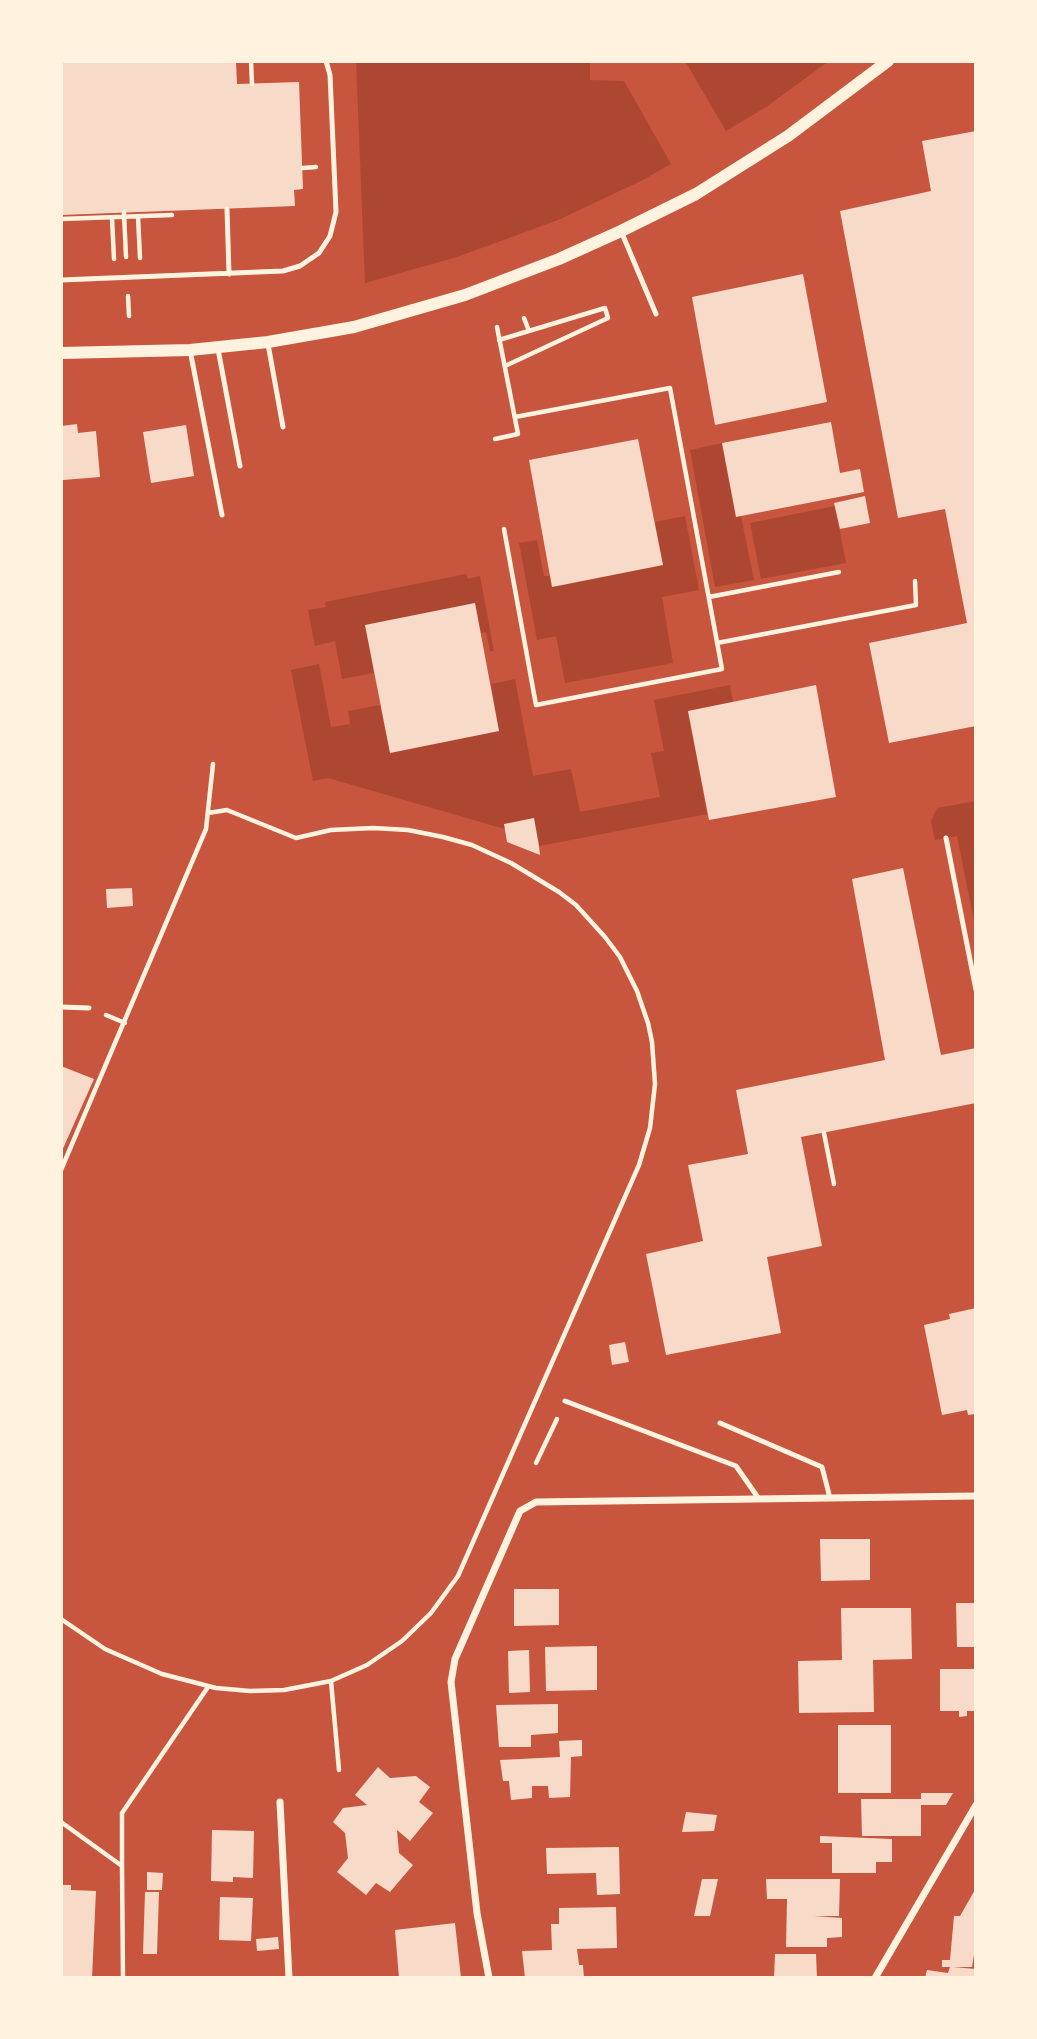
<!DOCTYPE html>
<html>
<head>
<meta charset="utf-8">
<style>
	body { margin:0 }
	#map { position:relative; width:1037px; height:2039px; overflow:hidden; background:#c8553d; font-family:Jost,sans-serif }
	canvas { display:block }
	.frame { position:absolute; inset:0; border:63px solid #fff3e0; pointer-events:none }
</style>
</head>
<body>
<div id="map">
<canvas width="1037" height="2039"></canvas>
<div class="frame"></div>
</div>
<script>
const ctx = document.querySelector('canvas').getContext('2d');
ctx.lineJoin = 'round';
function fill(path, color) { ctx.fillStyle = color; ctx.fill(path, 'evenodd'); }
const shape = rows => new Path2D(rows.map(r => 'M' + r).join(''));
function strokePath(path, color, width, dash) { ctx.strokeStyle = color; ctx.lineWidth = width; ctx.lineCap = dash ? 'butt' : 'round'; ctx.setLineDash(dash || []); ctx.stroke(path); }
fill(shape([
	[356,61,590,61,590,80,624,81,671,164,643,180,558,220,457,257,365,283],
	[685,61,829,61,766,107,726,131],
	[722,443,736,516,741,516,754,580,715,587,690,450],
	[835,506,846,563,761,579,750,523],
	[685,516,699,590,662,597,673,663,565,683,556,636,537,640,519,543,537,540,544,576,550,576,553,587,663,565,655,522],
	[466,574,468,579,480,576,494,651,490,651,486,632,481,633,475,603,365,625,374,673,342,679,335,641,315,646,308,610,326,607,325,602],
	[319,664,331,727,350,724,348,711,380,705,390,753,499,731,491,684,515,679,533,776,571,769,580,812,660,797,651,753,664,751,654,700,730,685,733,702,688,711,707,814,539,846,505,829,328,778,313,781,291,670],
	[976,801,976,931,957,836,935,840,931,821,937,808]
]), '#ae4732');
fill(shape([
	[61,61,236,61,237,84,299,82,303,189,294,190,295,206,61,215],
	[976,131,976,726,889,743,869,643,967,623,945,509,898,518,840,211,931,191,922,141],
	[803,274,827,402,715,425,692,297],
	[831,422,840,473,860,469,864,492,736,517,722,443],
	[77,424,78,433,96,431,100,477,63,480,61,426],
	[186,425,194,476,151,483,143,432],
	[638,439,663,565,552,587,529,460],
	[865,496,870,523,840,529,834,503],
	[475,603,499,731,390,753,365,625],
	[816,685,836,797,709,820,688,711],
	[534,818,539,846,540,855,507,842,504,824],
	[903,868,941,1055,976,1048,976,1103,801,1137,822,1246,767,1257,781,1333,666,1355,646,1254,703,1241,688,1165,748,1154,736,1090,885,1060,852,879],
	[132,888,133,906,107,908,106,889],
	[61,1066,94,1079,61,1153],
	[976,1308,976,1414,968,1415,967,1410,942,1415,924,1325,950,1319,949,1314],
	[625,1342,629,1362,612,1365,609,1345],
	[820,1539,870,1539,870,1580,821,1581],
	[514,1589,559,1589,559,1625,514,1626],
	[956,1603,976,1603,976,1647,957,1647],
	[841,1608,911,1608,912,1659,873,1660,874,1712,799,1713,798,1661,842,1660],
	[597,1646,597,1690,546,1691,545,1647],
	[529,1650,530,1692,509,1693,508,1651],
	[940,1669,976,1669,976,1711,967,1711,967,1716,959,1717,959,1711,940,1711],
	[558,1704,558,1733,531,1735,531,1747,499,1747,496,1705],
	[838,1725,891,1725,891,1793,838,1793],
	[582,1740,582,1756,571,1757,570,1797,549,1798,548,1786,532,1786,532,1798,511,1800,509,1781,503,1781,500,1760,560,1757,559,1741],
	[378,1767,390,1778,416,1776,430,1787,419,1802,433,1813,410,1841,397,1830,399,1853,413,1865,390,1892,376,1883,366,1895,337,1872,348,1858,345,1833,333,1822,343,1808,367,1805,355,1795],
	[921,1793,953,1793,946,1805,921,1805,921,1836,862,1836,861,1799,921,1799],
	[686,1812,717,1815,714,1831,682,1832],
	[212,1830,254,1831,253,1878,233,1877,233,1882,211,1881],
	[820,1836,892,1839,892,1862,876,1862,876,1873,832,1873,832,1843,820,1843],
	[619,1847,620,1894,597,1895,596,1873,547,1874,546,1848],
	[147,1872,163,1873,162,1890,147,1890],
	[702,1879,718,1879,710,1916,694,1916],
	[766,1879,840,1879,839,1916,814,1916,842,1918,842,1937,827,1938,827,1947,786,1947,787,1899,767,1899],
	[61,1885,71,1885,71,1890,96,1891,92,1978,61,1978],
	[976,1888,976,1942,972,1967,953,1967,976,1969,976,1978,925,1978,927,1970,948,1973,950,1967,942,1967,942,1960,950,1960,954,1916,960,1916],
	[145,1892,159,1892,157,1954,143,1954],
	[220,1897,253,1898,251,1941,219,1940],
	[616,1907,617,1948,577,1949,579,1965,583,1965,584,1978,525,1978,522,1951,552,1950,551,1924,559,1924,559,1908],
	[455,1923,461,1978,399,1978,395,1930],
	[278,1937,279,1949,257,1951,256,1939],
	[775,1954,816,1954,817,1978,774,1978]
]), '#f7dbc8');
strokePath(shape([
	[251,61,252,84],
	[303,168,316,167],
	[124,213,126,257],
	[138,216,140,258],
	[112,218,114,259],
	[61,219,172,215],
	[128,296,129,316],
	[524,318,529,331],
	[499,340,605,308,608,318,505,366],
	[495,439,518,434,497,327],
	[504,529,536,705,722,669,670,388,515,417],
	[709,597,839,572],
	[717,643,916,605,915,581],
	[106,1015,125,1023],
	[824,1133,834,1184],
	[61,1170,206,829,213,764],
	[536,1463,557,1419],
	[61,1619,105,1649,162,1674,216,1688,250,1691,284,1690,331,1681,367,1665,402,1641,431,1613,458,1576,639,1165,650,1128,655,1084,652,1042,648,1023,637,991,620,957,605,937,576,905,559,892,511,863,472,845,443,837,408,830,373,828,331,830,296,838,227,810,208,813],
	[331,1681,339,1770],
	[61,1822,122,1866,123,1978],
	[122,1866,122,1813,208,1687]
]), '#fff3e0', 4.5);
strokePath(shape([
	[227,209,229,274],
	[621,231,656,314],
	[61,280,283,271,300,266,319,253,330,236,336,212,330,75,326,61],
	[268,344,283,427],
	[218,349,240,466],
	[190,350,222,515],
	[946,838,976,990],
	[61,1007,89,1008],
	[565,1401,736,1466,759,1499],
	[720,1423,822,1467,830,1498]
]), '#fff3e0', 5);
strokePath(shape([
	[280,1802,289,1978],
	[489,1978,477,1913,451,1682,455,1659,520,1511,536,1502,976,1496],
	[875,1978,976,1805]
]), '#fff3e0', 7);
strokePath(shape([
	[61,353,190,350,268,342,354,327,465,295,559,259,621,231,696,194,788,136,888,61]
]), '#fff3e0', 12);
</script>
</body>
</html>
